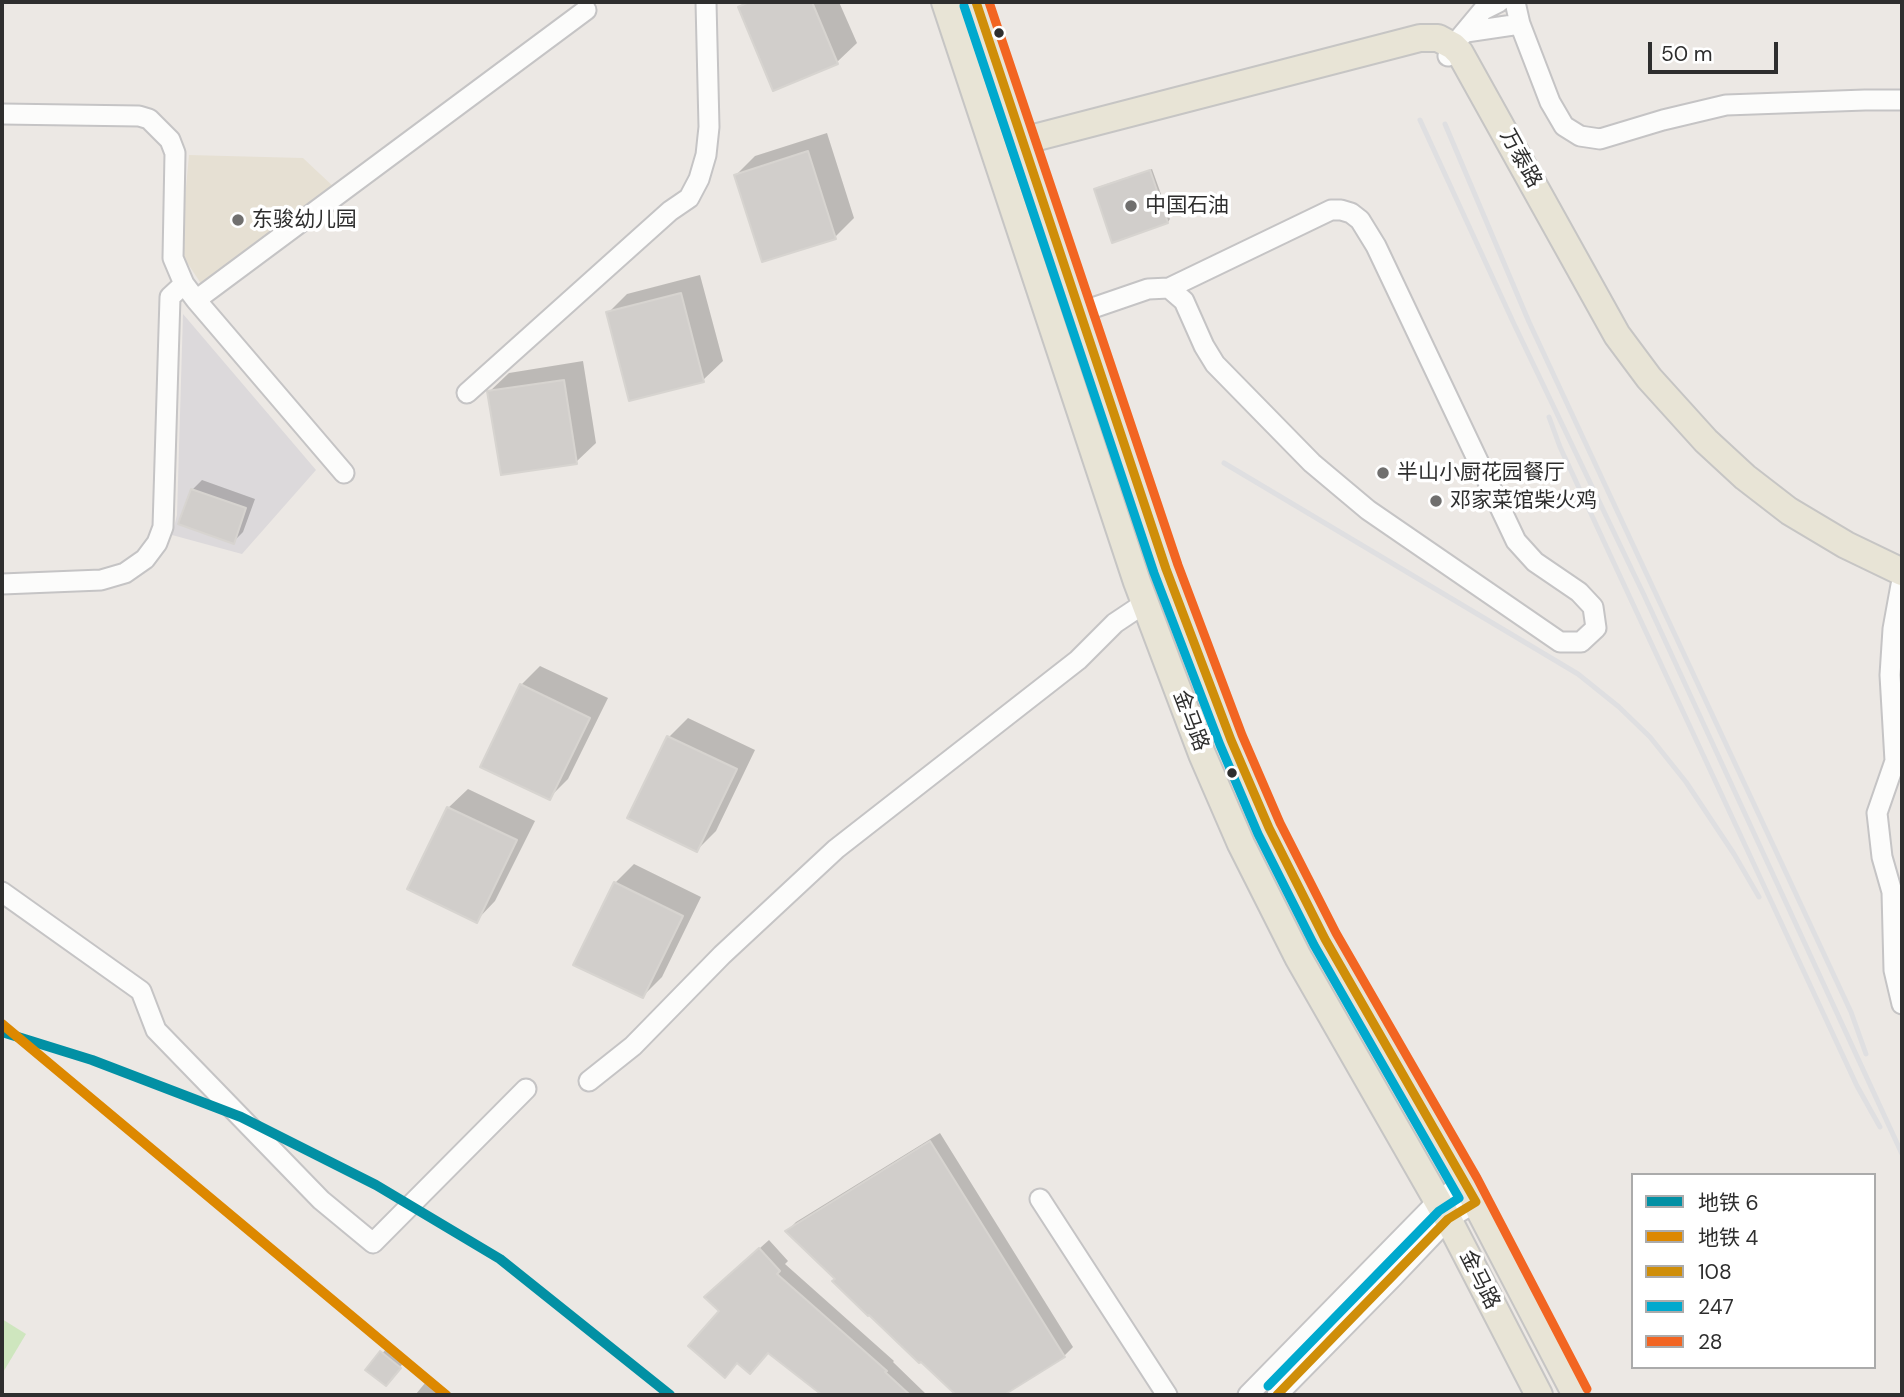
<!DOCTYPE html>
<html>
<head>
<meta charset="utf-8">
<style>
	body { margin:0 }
	#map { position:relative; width:1904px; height:1397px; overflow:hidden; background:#ece8e4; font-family:"DM Sans","Noto Sans SC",sans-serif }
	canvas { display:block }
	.frame { position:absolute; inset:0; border:4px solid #2e2e2e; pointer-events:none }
	.legend { position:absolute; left:1631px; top:1173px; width:245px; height:196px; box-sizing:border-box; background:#fff; border:2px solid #ababab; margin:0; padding:9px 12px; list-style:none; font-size:21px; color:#2e2e2e }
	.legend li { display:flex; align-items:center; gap:14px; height:35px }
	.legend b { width:35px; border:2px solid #ababab }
	.scale { position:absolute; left:1648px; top:42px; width:130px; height:32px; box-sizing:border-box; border:4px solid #2e2e2e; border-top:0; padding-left:9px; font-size:21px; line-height:24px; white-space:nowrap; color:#2e2e2e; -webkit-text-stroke:5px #fff; paint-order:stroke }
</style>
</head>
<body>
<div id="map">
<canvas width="1904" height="1397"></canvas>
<div class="frame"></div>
<ul class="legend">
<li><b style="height:9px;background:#0290a4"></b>地铁 6</li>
<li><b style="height:9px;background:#d80"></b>地铁 4</li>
<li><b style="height:9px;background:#cf8e09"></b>108</li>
<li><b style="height:9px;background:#00a9ce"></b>247</li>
<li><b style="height:9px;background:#f26522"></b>28</li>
</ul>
<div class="scale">50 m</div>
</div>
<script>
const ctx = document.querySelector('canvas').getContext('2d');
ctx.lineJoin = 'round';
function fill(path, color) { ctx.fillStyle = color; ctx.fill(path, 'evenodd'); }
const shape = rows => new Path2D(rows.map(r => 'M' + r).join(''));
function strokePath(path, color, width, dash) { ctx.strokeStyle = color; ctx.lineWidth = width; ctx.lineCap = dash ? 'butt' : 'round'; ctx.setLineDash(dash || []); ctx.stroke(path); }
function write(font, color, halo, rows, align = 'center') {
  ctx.font = font + ' "DM Sans","Noto Sans SC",sans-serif'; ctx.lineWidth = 7; ctx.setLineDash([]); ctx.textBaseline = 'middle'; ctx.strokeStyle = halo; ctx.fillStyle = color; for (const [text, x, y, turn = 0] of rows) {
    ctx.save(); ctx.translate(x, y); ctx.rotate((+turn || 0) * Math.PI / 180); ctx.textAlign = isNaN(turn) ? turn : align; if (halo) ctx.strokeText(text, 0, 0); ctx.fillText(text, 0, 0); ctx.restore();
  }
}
fill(shape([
	[183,314,316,470,242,554,172,535,177,515]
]), '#dcd9db');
fill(shape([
	[189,155,303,158,336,189,202,285,180,252]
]), '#e6e0d3');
fill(shape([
	[2,1319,26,1334,2,1374]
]), '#cee6be');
fill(shape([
	[745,2,839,2,857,43,837,62,774,89,740,7],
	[827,133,854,218,835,237,736,175,755,156],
	[1152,169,1170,219,1168,222,1096,190,1098,187],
	[700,275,723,361,703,380,608,313,627,294],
	[583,361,596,443,576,462,489,392,509,373],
	[202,480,255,499,243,532,233,542,192,490],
	[540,666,608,698,568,779,549,798,521,685],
	[688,718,755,750,716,831,697,850,630,817,669,737],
	[468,789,535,821,495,901,476,921,448,808],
	[634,864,701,897,662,977,643,996,615,883],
	[940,1133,1073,1347,1064,1356,1000,1395,958,1395,787,1231,796,1222],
	[769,1240,788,1261,785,1264,894,1361,893,1362,927,1395,824,1395,722,1310,715,1288],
	[388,1347,405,1361,391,1378,368,1369],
	[430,1377,454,1395,418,1395,416,1394]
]), '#0003');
const building = shape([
	[749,2,812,2,838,64,773,91,738,7,749,2],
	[808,151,836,239,762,262,734,175,808,151],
	[1150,170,1168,223,1112,243,1094,189,1150,170],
	[681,293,704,382,629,401,606,312,681,293],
	[564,380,577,464,501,475,487,391,564,380],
	[191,489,246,508,234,544,178,524,191,489],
	[520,684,590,718,550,800,480,767,520,684],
	[667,736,737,769,697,852,627,818,667,736],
	[447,807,517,840,477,923,407,889,447,807],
	[614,882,683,916,643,998,573,965,614,882],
	[930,1141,1065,1357,1004,1395,956,1395,921,1362,919,1363,869,1315,868,1316,832,1281,835,1279,785,1231,930,1141],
	[759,1248,780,1271,777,1274,887,1371,885,1372,910,1395,822,1395,768,1353,750,1374,737,1363,725,1378,688,1346,719,1311,704,1297,759,1248],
	[380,1351,401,1368,386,1386,365,1370,380,1351]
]);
fill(building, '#d1cecb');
strokePath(building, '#d7d4d0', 2);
const minor = shape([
	[1515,2,1520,24,1550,102,1564,126,1580,136,1600,139,1663,120,1726,105,1865,100,1902,100],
	[1466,32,1520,24],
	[1448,56,1453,46,1483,10,1499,2],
	[2,114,139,116,149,119,170,140,175,153,173,258,184,284,196,300,344,473],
	[196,300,586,10],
	[1081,312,1148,289,1169,288,1184,301,1204,346,1215,364,1312,463,1368,510,1560,642,1581,642,1596,628,1593,607,1579,592,1535,562,1516,541,1376,246,1360,220,1351,213,1341,210,1331,210,1169,288],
	[467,393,670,211,689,198,699,179,706,155,709,127,706,2],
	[2,584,101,580,125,573,145,559,157,543,163,527,170,297,184,284],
	[1901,585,1893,629,1890,675,1895,761,1877,813,1882,857,1892,892,1894,970,1902,1004],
	[2,892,141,991,156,1030,321,1200,373,1243,526,1089],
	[589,1081,633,1046,722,955,836,849,1078,660,1115,623,1145,603],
	[1040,1199,1167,1395],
	[1248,1395,1438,1201,1452,1191,1466,1184],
	[1277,1395,1393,1277,1448,1219,1476,1202]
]);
const major = shape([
	[945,2,1137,582,1202,754,1241,844,1298,957,1448,1219,1539,1395],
	[976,2,1166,569,1231,740,1269,828,1325,939,1466,1184,1576,1395],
	[1022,141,1420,38,1438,38,1453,46,1460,53,1617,335,1649,378,1706,441,1745,477,1789,511,1846,545,1902,572]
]);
strokePath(minor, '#c5c4c5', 23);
strokePath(major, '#c6c5c4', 30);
strokePath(minor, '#fcfcfb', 19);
strokePath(major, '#e8e4d6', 26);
strokePath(shape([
	[1420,120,1514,324,1644,595,1902,1154],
	[1445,124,1529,322,1851,1012,1866,1054],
	[1549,417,1560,447,1857,1086,1880,1127],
	[1224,463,1578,674,1619,707,1650,737,1686,782,1734,854,1759,897]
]), '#dfdfe1', 5);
strokePath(shape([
	[976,2,1166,569,1231,740,1269,828,1325,939,1476,1202,1448,1219,1277,1395]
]), '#cf8e09', 9);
strokePath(shape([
	[964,6,1154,573,1220,745,1258,834,1314,945,1459,1198,1439,1211,1268,1386]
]), '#00a9ce', 9);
strokePath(shape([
	[989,2,1178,565,1242,735,1280,823,1336,933,1477,1178,1587,1389]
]), '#f26522', 9);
strokePath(shape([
	[2,1032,92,1060,241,1117,376,1185,500,1259,670,1395]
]), '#0290a4', 10);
strokePath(shape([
	[2,1024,446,1395]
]), '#d80', 10);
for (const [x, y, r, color] of [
	[999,33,6,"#2e2e2e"],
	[1131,206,7,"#706f6e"],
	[238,220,7,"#706f6e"],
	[1383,473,7,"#706f6e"],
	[1436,501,7,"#706f6e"],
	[1232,773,6,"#2e2e2e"]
]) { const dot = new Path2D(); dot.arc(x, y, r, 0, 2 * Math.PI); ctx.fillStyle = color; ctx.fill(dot); strokePath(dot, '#fff', 2.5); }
write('21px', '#2e2e2e', '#fff', [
	["万泰路",1520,159,61],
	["金马路",1190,721,69],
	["金马路",1479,1280,63]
]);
write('21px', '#2e2e2e', '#fff', [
	["中国石油",1145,206],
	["东骏幼儿园",252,220],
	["半山小厨花园餐厅",1397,473],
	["邓家菜馆柴火鸡",1450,501]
], 'left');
</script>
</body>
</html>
